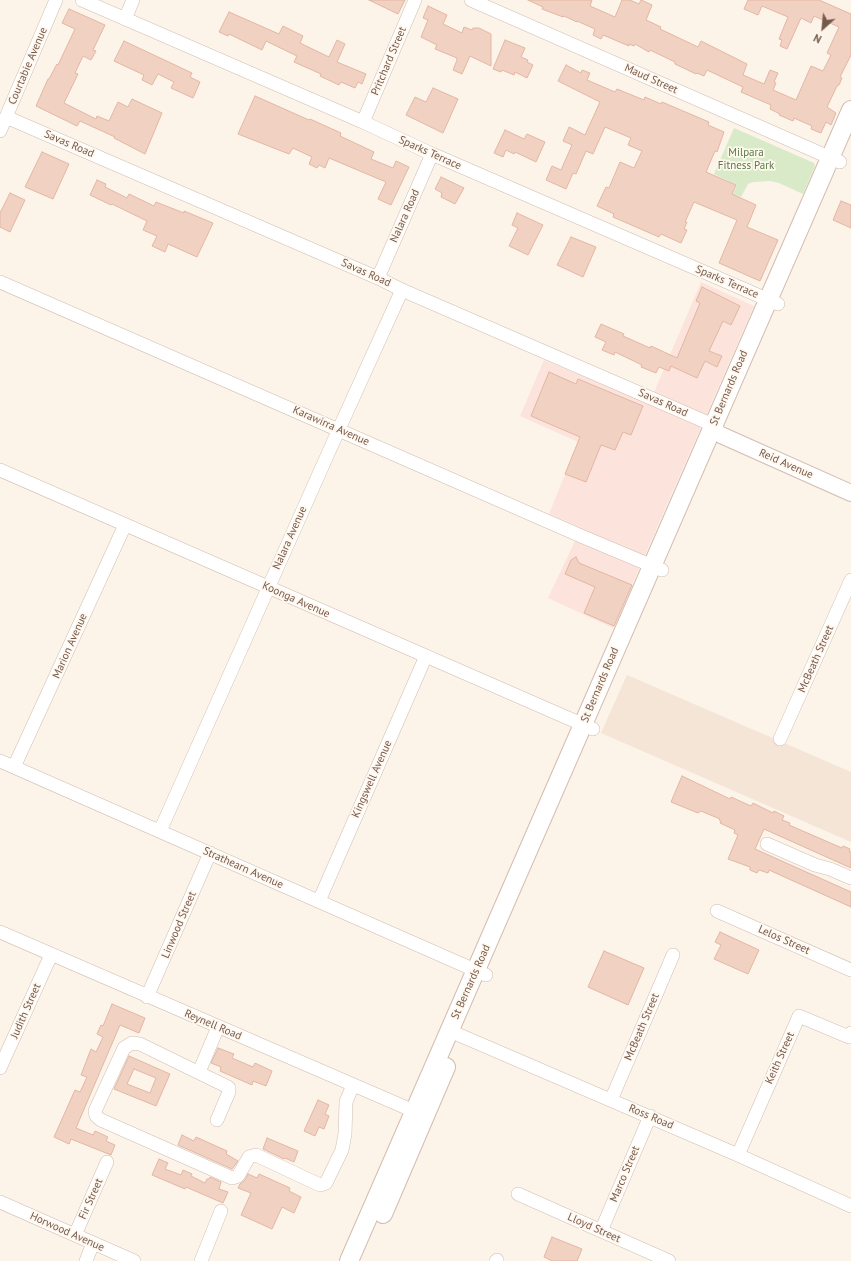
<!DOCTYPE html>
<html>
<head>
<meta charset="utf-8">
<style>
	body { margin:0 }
	#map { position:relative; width:851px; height:1261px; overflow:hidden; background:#fcf3e9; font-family:"PT Sans",sans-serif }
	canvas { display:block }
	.north { position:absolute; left:803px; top:8px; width:40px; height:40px; -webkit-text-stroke:3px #fff8ef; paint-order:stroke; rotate:207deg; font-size:11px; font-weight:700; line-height:16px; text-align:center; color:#76594d }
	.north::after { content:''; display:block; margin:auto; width:14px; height:18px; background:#76594d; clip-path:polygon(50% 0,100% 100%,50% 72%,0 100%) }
</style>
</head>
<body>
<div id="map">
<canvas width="851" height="1261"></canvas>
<div class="north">N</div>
</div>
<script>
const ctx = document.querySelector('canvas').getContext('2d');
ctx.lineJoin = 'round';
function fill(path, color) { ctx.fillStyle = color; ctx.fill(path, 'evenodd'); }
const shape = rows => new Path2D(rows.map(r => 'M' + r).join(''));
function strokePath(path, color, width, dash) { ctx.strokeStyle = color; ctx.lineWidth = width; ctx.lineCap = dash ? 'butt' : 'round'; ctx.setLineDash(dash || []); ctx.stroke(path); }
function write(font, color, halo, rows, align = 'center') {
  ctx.font = font + ' "PT Sans",sans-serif'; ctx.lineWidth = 3.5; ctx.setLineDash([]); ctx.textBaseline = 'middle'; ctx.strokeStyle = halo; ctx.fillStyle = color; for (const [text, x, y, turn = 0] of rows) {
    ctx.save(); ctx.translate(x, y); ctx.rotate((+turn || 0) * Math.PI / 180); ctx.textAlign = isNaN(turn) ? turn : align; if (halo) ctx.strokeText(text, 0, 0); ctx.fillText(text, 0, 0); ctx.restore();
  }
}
fill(shape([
	[627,675,851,772,851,842,601,733]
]), '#f4e5d7');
fill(shape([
	[701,282,754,306,613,628,548,598,581,528,549,514,578,442,520,416,544,360,649,404]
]), '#fce4dd');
fill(shape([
	[734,128,814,163,815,166,803,194,779,183,770,181,753,182,748,184,741,197,733,194,737,185,714,174]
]), '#d8eac7');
const building = shape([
	[369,0,405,0,398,14,369,0],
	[528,0,592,0,590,6,615,17,622,0,630,0,639,4,641,0,652,5,646,20,661,27,660,29,698,47,701,41,747,64,743,75,764,84,770,70,778,73,774,82,776,83,773,90,796,100,811,66,823,71,831,55,827,53,839,27,814,16,811,23,801,18,787,49,780,46,782,40,779,39,788,17,762,6,758,15,744,9,748,0,819,0,851,14,851,55,840,77,842,78,839,85,837,86,827,107,836,113,831,125,826,122,821,133,811,129,812,126,794,118,793,121,779,115,780,114,770,109,771,105,741,92,743,87,707,70,704,76,697,73,696,74,675,64,675,62,650,50,649,52,635,44,634,46,629,44,629,46,603,35,601,39,593,35,595,29,577,21,577,22,564,16,563,17,542,9,543,7,528,0],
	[428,6,447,15,443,24,462,33,464,27,472,30,473,28,479,28,491,34,491,66,470,56,462,74,453,70,457,60,457,58,435,49,437,45,421,37,428,20,423,18,428,6],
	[69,9,105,25,93,50,96,51,91,60,83,56,75,73,78,74,64,103,96,119,97,116,109,121,118,102,128,107,132,99,162,113,145,154,114,138,115,137,80,121,77,126,36,106,48,79,49,79,57,64,58,65,75,29,62,23,69,9],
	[229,12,279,34,283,26,303,36,300,43,329,57,337,40,345,44,337,62,366,74,362,84,358,82,355,88,341,82,339,85,320,76,321,74,294,62,297,56,266,41,262,50,229,34,228,36,219,32,229,12],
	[505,40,525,48,521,57,528,60,527,62,533,65,527,78,515,72,514,75,502,70,501,72,493,69,505,40],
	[124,41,192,73,190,77,200,82,193,98,171,88,174,82,158,74,152,85,142,80,144,75,114,61,124,41],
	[566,65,581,73,582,70,590,73,587,80,615,92,617,89,644,100,645,97,661,104,662,102,709,122,708,125,724,132,717,152,715,151,706,172,736,185,732,194,756,205,747,227,778,240,760,281,719,263,737,220,694,202,685,222,687,222,684,229,687,230,681,243,661,234,659,237,613,217,614,214,597,206,606,187,609,188,620,162,634,168,642,151,628,145,631,138,605,127,593,154,586,151,576,174,573,173,566,189,546,180,552,166,561,170,572,145,563,141,569,127,585,135,600,102,558,81,566,65],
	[433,88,458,99,443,133,406,115,415,97,426,102,433,88],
	[255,96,309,120,310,119,341,133,340,136,374,152,371,159,393,168,396,161,409,167,391,205,378,199,386,182,329,158,325,168,319,165,317,168,309,164,312,157,293,148,289,154,238,134,255,96],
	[505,130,524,139,527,134,545,142,536,162,515,152,514,154,506,150,503,157,494,153,505,130],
	[42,152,69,164,53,199,25,187,42,152],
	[441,177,464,188,455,204,441,197,442,193,435,189,441,177],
	[97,180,106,184,105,187,127,198,129,194,154,206,156,202,184,213,184,211,213,223,197,257,168,244,165,252,152,246,157,236,143,230,147,221,112,204,111,205,90,195,97,180],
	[10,193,25,200,10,232,0,227,0,213,10,193],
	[841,201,851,205,851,228,833,220,841,201],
	[517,213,543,225,528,255,509,246,518,228,512,225,517,213],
	[571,237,596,247,583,277,557,265,571,237],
	[702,287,740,306,731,325,723,321,709,351,722,356,717,367,705,361,697,378,671,366,669,371,659,367,656,373,641,367,642,365,615,352,614,355,602,350,606,342,595,337,601,324,624,334,623,336,650,348,651,346,677,358,700,303,696,301,702,287],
	[549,372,576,384,578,379,643,406,631,435,623,432,615,450,601,445,586,482,565,474,580,437,531,416,549,372],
	[576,557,579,563,632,585,614,626,584,613,595,587,565,574,571,560,576,557],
	[682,776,730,799,731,797,751,806,753,803,773,813,774,811,784,816,782,820,790,823,789,825,842,848,843,846,850,849,849,852,851,852,851,868,764,829,755,849,851,892,851,907,769,870,768,873,759,870,757,873,750,870,750,867,728,859,738,835,734,833,735,830,720,823,721,821,719,820,720,819,701,811,698,813,671,802,682,776],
	[720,932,759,950,748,974,714,959,721,945,715,942,720,932],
	[604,951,644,968,628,1005,588,987,604,951],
	[112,1004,145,1018,139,1033,120,1025,76,1128,93,1135,95,1131,108,1137,106,1141,115,1145,111,1155,71,1139,69,1144,54,1137,75,1090,80,1092,87,1077,81,1075,91,1049,96,1052,103,1037,97,1034,101,1025,103,1026,112,1004],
	[218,1048,234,1054,232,1058,253,1067,255,1063,272,1071,266,1086,253,1081,252,1085,220,1071,221,1067,211,1063,218,1048],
	[129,1056,170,1074,156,1106,114,1089,129,1056],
	[134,1069,156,1078,150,1093,127,1084,134,1069],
	[318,1100,329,1105,325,1114,329,1116,324,1129,319,1127,315,1136,304,1131,318,1100],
	[182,1135,194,1141,196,1137,227,1151,226,1154,238,1161,232,1169,178,1145,182,1135],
	[267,1138,298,1151,294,1162,285,1158,284,1159,263,1149,267,1138],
	[159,1159,168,1163,165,1169,181,1175,183,1170,192,1174,191,1176,205,1183,207,1179,209,1179,210,1177,221,1182,219,1189,228,1192,223,1203,186,1187,185,1189,152,1175,159,1159],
	[248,1174,257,1178,259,1174,290,1188,289,1191,301,1197,294,1213,282,1207,272,1229,241,1215,251,1193,238,1188,240,1184,245,1180,248,1174],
	[552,1237,582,1249,577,1261,552,1261,544,1257,552,1237]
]);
fill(building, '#f1d1c1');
strokePath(building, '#e3b6a2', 1);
const minor = shape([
	[82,0,363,122,432,154,778,304],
	[471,0,840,162],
	[125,19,133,0],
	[6,117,378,278,402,290,713,425,719,432],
	[363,122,415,0],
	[0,131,56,0],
	[378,278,432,154],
	[0,282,581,536,662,570],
	[0,470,593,729],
	[780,739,851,580],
	[0,761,486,975],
	[14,767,125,525],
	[160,831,339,429,402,290],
	[767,844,815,865,830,869,851,878],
	[319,901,426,656],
	[717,911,851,970],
	[0,932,423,1115],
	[147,997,210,853],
	[450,1031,738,1155,851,1206],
	[0,1068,51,955],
	[199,1072,218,1027],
	[611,1100,673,955],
	[217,1120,229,1092,229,1088,228,1087,140,1044,132,1043,124,1048,95,1111,96,1116,101,1120,232,1178,238,1176,249,1157,256,1155,320,1185,326,1183,342,1150,345,1134,346,1102,353,1085],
	[738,1155,799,1016,849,1037,851,1033],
	[518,1194,669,1261],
	[0,1202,134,1261],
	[601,1231,650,1116],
	[75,1235,107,1162],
	[86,1261,93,1243],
	[201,1261,221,1211],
	[496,1261,497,1260]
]);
const tertiary = shape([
	[721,435,851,493]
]);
const secondary = shape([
	[383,1214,446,1067],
	[349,1261,851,110]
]);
strokePath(minor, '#d0bdb1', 14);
strokePath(tertiary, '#d0bdb1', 18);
strokePath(secondary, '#d3bcaf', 20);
strokePath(minor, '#fff', 13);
strokePath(tertiary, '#fff', 16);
strokePath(secondary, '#fff', 18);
write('11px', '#76594d', '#fff8ef', [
	["Pritchard Street",389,61,-67],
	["Courtabie Avenue",28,66,-67],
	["Maud Street",651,79,24],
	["Savas Road",69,144,23],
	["Sparks Terrace",430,153,24],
	["Nalara Road",405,216,-66],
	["Savas Road",366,273,24],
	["Sparks Terrace",727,282,23],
	["St Bernards Road",729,388,-67],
	["Savas Road",663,403,24],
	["Karawirra Avenue",331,426,24],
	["Reid Avenue",786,464,24],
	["Nalara Avenue",290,538,-66],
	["Koonga Avenue",296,600,24],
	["Marion Avenue",70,646,-66],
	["McBeath Street",816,659,-66],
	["St Bernards Road",600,685,-67],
	["Kingswell Avenue",372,779,-66],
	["Strathearn Avenue",243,868,24],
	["Linwood Street",179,925,-67],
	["Lelos Street",784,940,24],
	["St Bernards Road",471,982,-66],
	["Judith Street",26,1011,-66],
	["Reynell Road",213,1025,23],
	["McBeath Street",642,1027,-67],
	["Keith Street",780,1058,-66],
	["Ross Road",651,1117,23],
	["Marco Street",625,1174,-67],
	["Fir Street",91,1199,-66],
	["Lloyd Street",594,1228,24],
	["Horwood Avenue",67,1232,24]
]);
write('11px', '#597c44', '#fff8ef', [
	["Milpara",746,153],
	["Fitness Park",746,166]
]);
</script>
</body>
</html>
